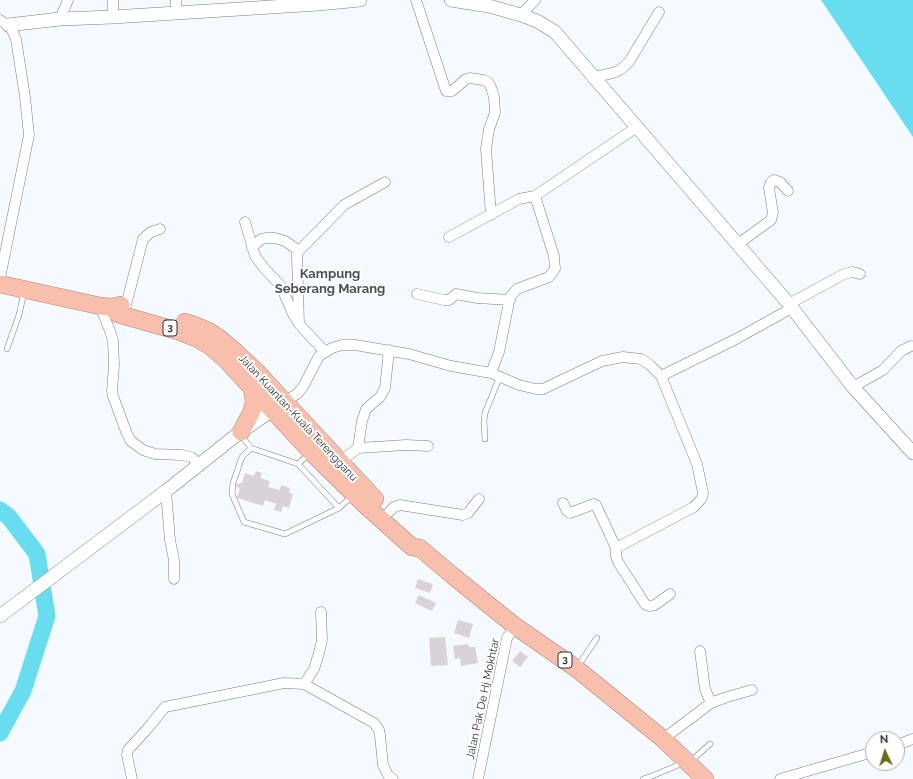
<!DOCTYPE html>
<html>
<head>
<meta charset="utf-8">
<style>
	body { margin:0 }
	#map { position:relative; width:913px; height:779px; overflow:hidden; background:#f4faff; font-family:Raleway,sans-serif }
	canvas { display:block }
	.north { position:absolute; left:865px; top:731px; width:40px; height:40px; box-sizing:border-box; background:#fff; border:1px solid #adadae; border-radius:50%; rotate:356deg; font-size:11px; font-weight:700; line-height:16px; text-align:center; color:#313335 }
	.north::after { content:''; display:block; margin:auto; width:14px; height:18px; background:#676c10; clip-path:polygon(50% 0,100% 100%,50% 72%,0 100%) }
</style>
</head>
<body>
<div id="map">
<canvas width="913" height="779"></canvas>
<div class="north">N</div>
</div>
<script>
const ctx = document.querySelector('canvas').getContext('2d');
ctx.lineJoin = 'round';
function fill(path, color) { ctx.fillStyle = color; ctx.fill(path, 'evenodd'); }
const shape = rows => new Path2D(rows.map(r => 'M' + r).join(''));
function strokePath(path, color, width, dash) { ctx.strokeStyle = color; ctx.lineWidth = width; ctx.lineCap = dash ? 'butt' : 'round'; ctx.setLineDash(dash || []); ctx.stroke(path); }
function write(font, color, halo, rows, align = 'center') {
  ctx.font = font + ' Raleway,sans-serif'; ctx.lineWidth = 4; ctx.setLineDash([]); ctx.textBaseline = 'middle'; ctx.strokeStyle = halo; ctx.fillStyle = color; for (const [text, x, y, turn = 0] of rows) {
    ctx.save(); ctx.translate(x, y); ctx.rotate((+turn || 0) * Math.PI / 180); ctx.textAlign = isNaN(turn) ? turn : align; if (halo) ctx.strokeText(text, 0, 0); ctx.fillText(text, 0, 0); ctx.restore();
  }
}
fill(shape([
	[821,0,913,0,913,137,905,125]
]), '#67ddef');
strokePath(shape([
	[0,510,9,517,37,554,47,616,23,691,0,733]
]), '#67ddef', 17);
fill(shape([
	[256,471,262,473,260,478,270,481,268,487,280,490,281,485,290,488,289,492,293,494,289,508,283,506,281,512,274,510,276,504,265,500,263,506,237,498,240,489,237,487,236,484,242,483,245,473,254,476],
	[418,579,433,584,430,593,415,588],
	[419,595,436,603,432,611,415,603],
	[458,620,473,624,469,638,454,633],
	[445,637,448,665,431,666,429,638],
	[468,644,469,647,475,647,478,663,461,666,460,658,455,659,453,646],
	[520,651,528,657,520,667,512,661]
]), '#d9d3d8');
const service = shape([
	[7,349,19,315,24,292],
	[241,435,251,448,242,457,233,483,232,494,244,522,285,534,339,508,352,496],
	[485,439,484,421,485,413,500,376],
	[251,448,298,464,339,508],
	[298,464,309,454],
	[578,666,597,638],
	[691,761,710,744],
	[643,779,652,776,676,766,682,761]
]);
const minor = shape([
	[416,0,446,91,452,91,466,79,470,78,483,80,488,82,491,87,494,97,495,113,489,129,486,149,491,215],
	[176,13,176,0],
	[521,15,535,0],
	[113,17,113,0],
	[60,19,68,0],
	[0,20,11,28,16,39,25,97,29,135,0,278],
	[594,77,613,73,620,70,629,62,659,12],
	[245,222,255,256,264,268,281,286,293,314,299,324,325,352],
	[449,237,519,199,535,196],
	[738,244,771,220,773,213,769,188,771,182,774,180,780,182,788,191],
	[252,248,261,239,267,238,275,238,285,241,299,251],
	[417,294,444,300,449,300,456,294,477,298,510,300],
	[789,304,844,274,853,272,860,274],
	[126,305,143,239,151,232,160,229],
	[100,306,110,331,113,341,114,365,112,391,113,396,127,434,131,441,143,450,155,454,182,455,191,457,199,464],
	[299,324,297,255,299,251,344,205,385,182],
	[491,373,499,352,510,297,517,289,549,277,555,269,554,256,535,196,637,127],
	[661,376,736,339,792,308],
	[853,387,883,370,901,351,911,346],
	[285,401,297,394,303,387,319,356,332,348,342,345,355,345,409,354,451,366,491,373,519,385,536,389,543,389,602,361,623,357,641,359,650,365,661,376,697,464,703,493,702,498,694,507,616,548],
	[358,448,406,445,428,446],
	[340,462,358,448,362,421,366,409,380,397,385,388,389,350],
	[166,491,170,540,174,560,174,579],
	[563,503,567,511,570,513,594,504,596,505,616,548,616,556,618,562,645,604,649,606,655,605,670,594],
	[389,512,394,507,400,505,463,515,468,513,479,499],
	[700,651,705,689,711,703],
	[304,684,314,669,319,653,322,640,321,612],
	[663,739,711,703,727,697,752,690],
	[897,745,913,739],
	[132,779,127,755,128,750,148,728,165,707,284,683,304,684,374,723,379,730,380,735,383,765,388,775,393,779],
	[478,779,507,638,515,626],
	[780,779,873,752]
]);
const tertiary = shape([
	[451,0,489,6,521,15,537,21,555,32,789,304,853,387,913,453],
	[8,25,60,19,113,17,318,4,360,0],
	[0,616,166,491,239,433,280,405]
]);
const trunk = shape([
	[0,284,100,306,111,307,121,305],
	[111,307,118,314,178,331,196,338,210,346,225,359,311,452,365,505,412,547,420,548,453,576,515,626,577,669,663,739,705,779],
	[185,322,197,326,210,332,219,338,238,354,258,373,375,499],
	[241,432,251,413,254,403,252,387]
]);
strokePath(service, '#787d81', 6);
strokePath(minor, '#787d81', 11);
strokePath(tertiary, '#787d81', 14);
strokePath(trunk, '#b08475', 18);
strokePath(service, '#fff', 5);
strokePath(minor, '#fff', 10);
strokePath(tertiary, '#fff', 13);
strokePath(trunk, '#f7bfac', 17);
for (const [x, y, w] of [
	[170,328,14],
	[565,660,14]
]) { const box = new Path2D(); box.roundRect(x - w / 2, y - 8, w, 16, 3); ctx.fillStyle = '#fff'; ctx.fill(box); strokePath(box, '#313335', 1); }
write('bold 10px', '#313335', null, [
	["3",170,328],
	["3",565,660]
]);
write('11px', '#313335', '#fff', [
	["Jalan Kuantan-Kuala Terengganu",298,418,47],
	["Jalan Pak De Hj Mokhtar",483,699,-78]
]);
write('bold 13px', '#4b5054', '#fff', [
	["Kampung",330,274],
	["Seberang Marang",330,289]
]);
</script>
</body>
</html>
